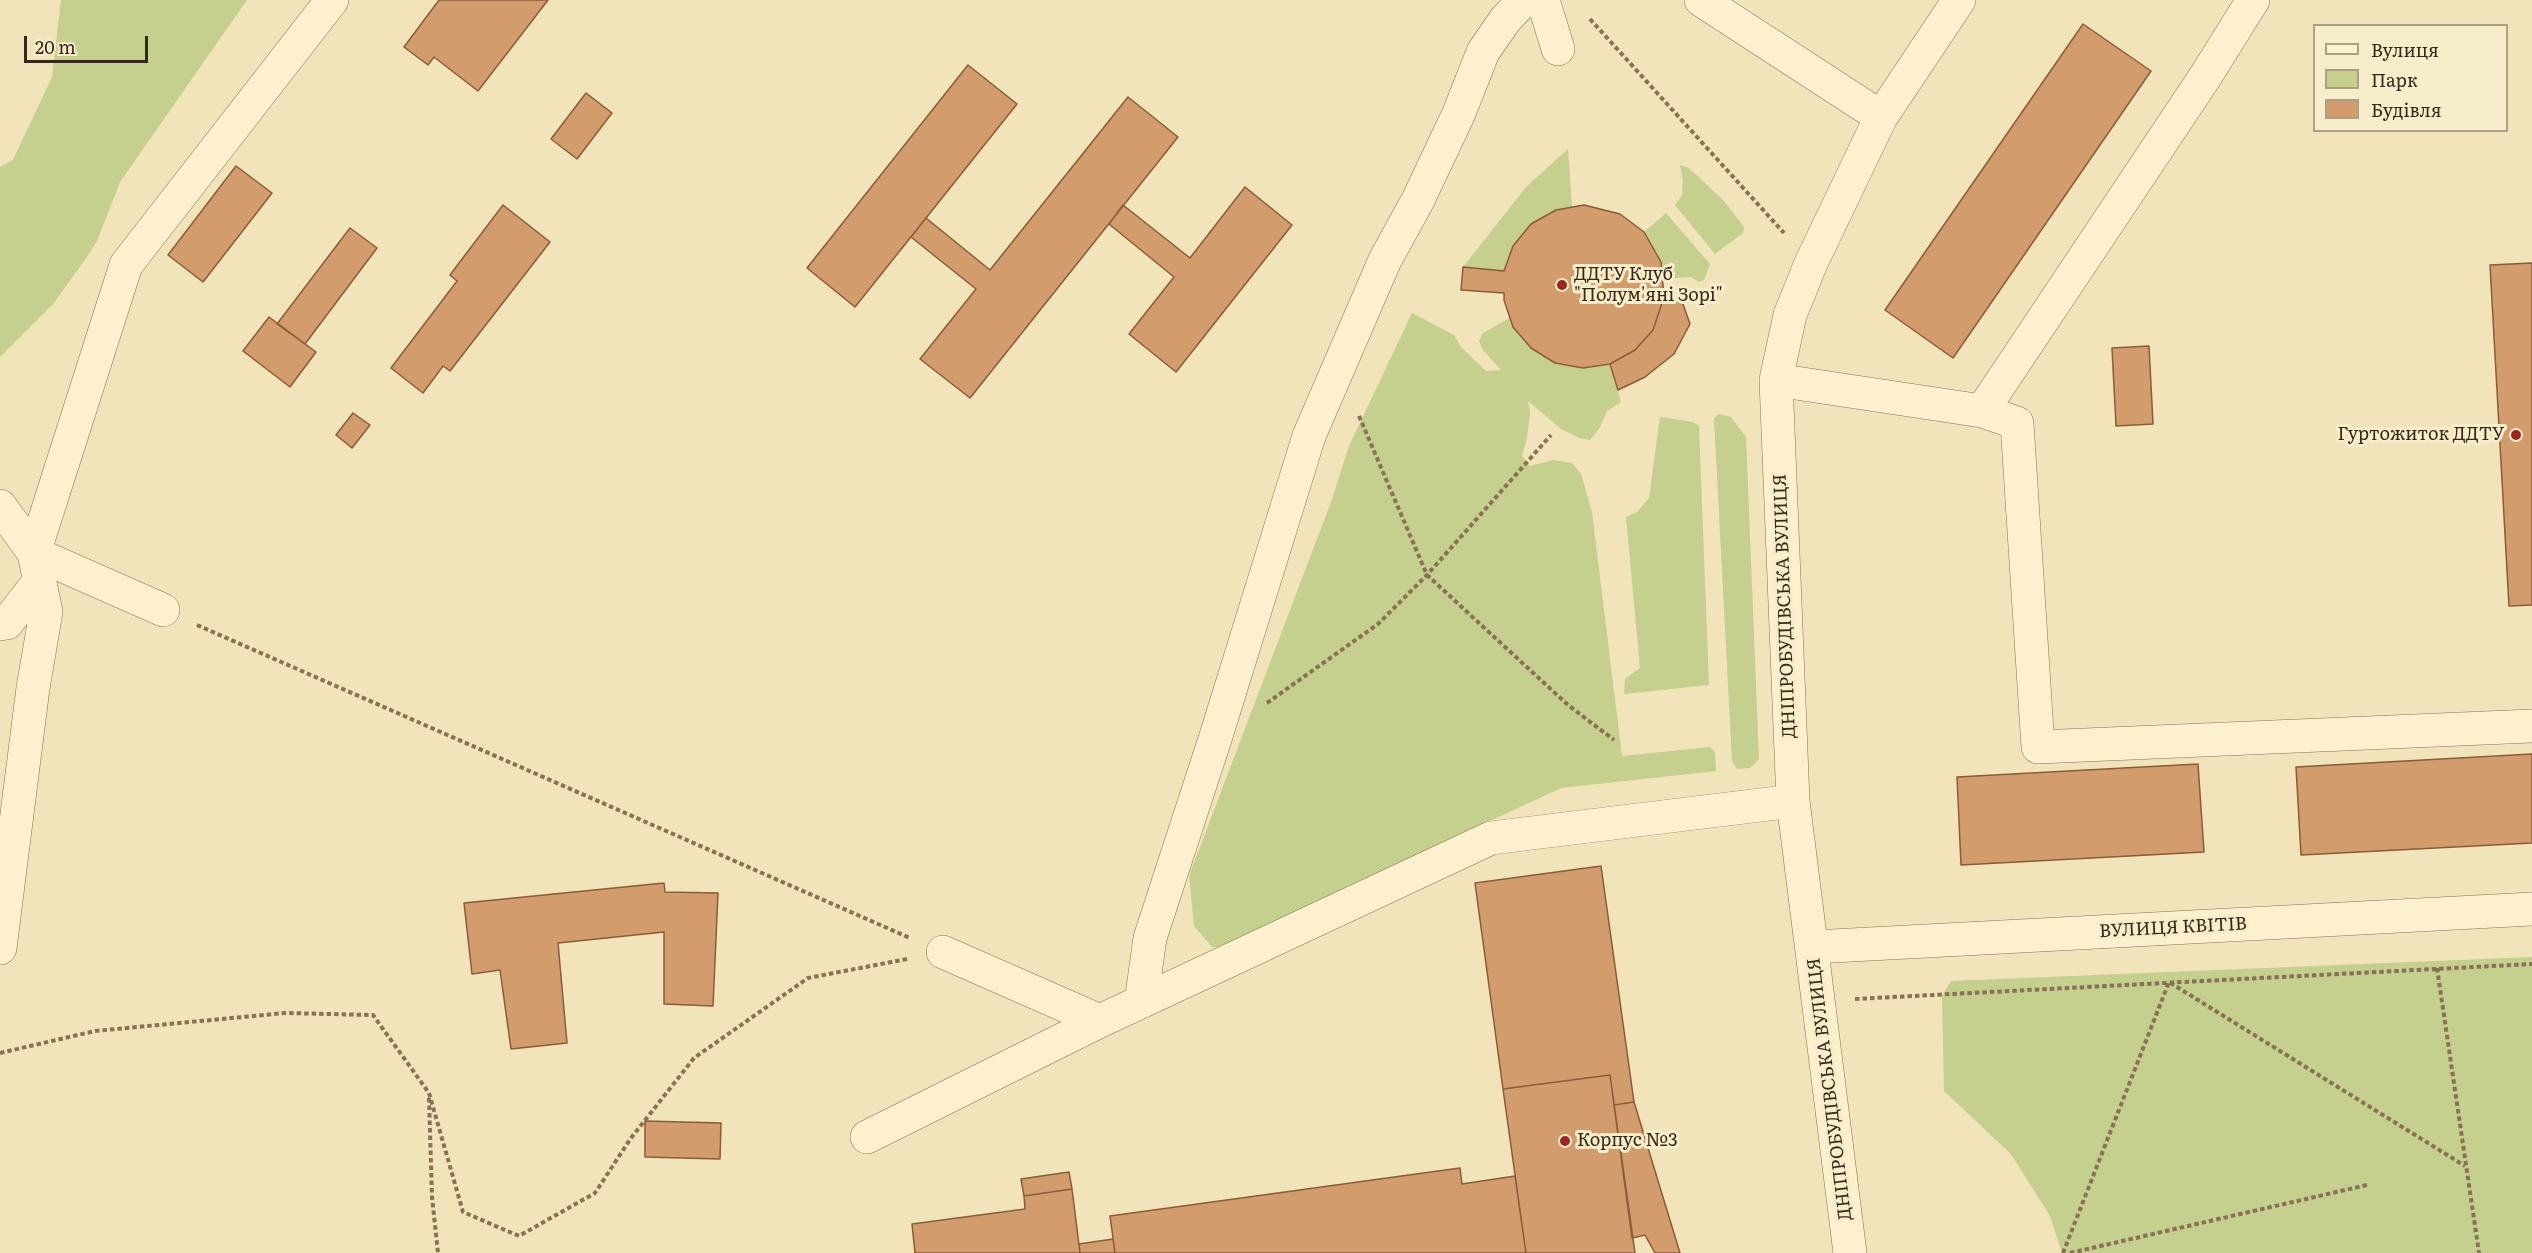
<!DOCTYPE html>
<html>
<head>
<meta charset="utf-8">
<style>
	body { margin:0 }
	#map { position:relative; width:2532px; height:1253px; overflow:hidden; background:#f1e3ba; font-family:Literata,serif }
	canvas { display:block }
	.legend { position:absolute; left:2313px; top:24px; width:195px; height:108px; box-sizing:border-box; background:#f8edca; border:2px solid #ab9f84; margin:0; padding:8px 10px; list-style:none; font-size:18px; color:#37291a }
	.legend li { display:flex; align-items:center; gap:12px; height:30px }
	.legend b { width:30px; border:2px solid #ab9f84 }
	.scale { position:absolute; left:24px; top:36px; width:124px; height:27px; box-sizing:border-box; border:3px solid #37291a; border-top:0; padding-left:8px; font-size:18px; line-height:21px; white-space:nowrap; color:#37291a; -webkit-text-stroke:4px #f8edca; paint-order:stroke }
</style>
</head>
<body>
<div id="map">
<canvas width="2532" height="1253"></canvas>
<ul class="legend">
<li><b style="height:8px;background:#fcf0ce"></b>Вулиця</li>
<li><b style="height:16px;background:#c5cf8e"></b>Парк</li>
<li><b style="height:16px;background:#d39c6d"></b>Будівля</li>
</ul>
<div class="scale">20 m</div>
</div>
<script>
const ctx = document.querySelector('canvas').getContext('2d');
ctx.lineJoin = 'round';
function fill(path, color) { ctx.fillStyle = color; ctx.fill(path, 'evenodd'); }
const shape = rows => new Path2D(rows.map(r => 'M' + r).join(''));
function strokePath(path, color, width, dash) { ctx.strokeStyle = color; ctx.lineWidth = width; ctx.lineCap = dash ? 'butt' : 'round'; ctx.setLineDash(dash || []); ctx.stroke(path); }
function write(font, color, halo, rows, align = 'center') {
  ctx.font = font + ' Literata,serif'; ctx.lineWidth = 6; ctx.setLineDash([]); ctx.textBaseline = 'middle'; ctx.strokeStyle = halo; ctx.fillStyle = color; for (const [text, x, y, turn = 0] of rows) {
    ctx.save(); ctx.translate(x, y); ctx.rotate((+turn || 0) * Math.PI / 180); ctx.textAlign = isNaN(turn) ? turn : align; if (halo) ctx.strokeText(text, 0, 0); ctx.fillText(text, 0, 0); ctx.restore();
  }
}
fill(shape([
	[61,0,247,0,120,182,97,241,86,258,54,303,0,357,0,167,13,160,52,77],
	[1568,149,1572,207,1556,210,1531,224,1513,246,1504,271,1463,267,1527,186],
	[1680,165,1689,168,1723,200,1744,227,1743,233,1715,254,1675,205,1682,195,1683,181],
	[1666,213,1710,264,1704,280,1699,282,1691,277,1663,279,1661,262,1644,232],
	[1412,313,1454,335,1461,347,1486,371,1501,370,1483,350,1479,341,1483,333,1510,318,1513,327,1531,348,1555,363,1583,368,1610,364,1621,402,1607,411,1599,429,1590,440,1579,438,1561,429,1528,401,1530,412,1527,438,1522,456,1530,466,1553,460,1572,463,1581,474,1592,512,1622,756,1710,747,1715,752,1716,771,1561,788,1218,947,1212,947,1194,926,1189,876,1331,502,1349,446],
	[1719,414,1731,417,1746,437,1759,759,1750,768,1737,769,1732,761,1714,418],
	[1660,417,1693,422,1699,426,1709,685,1624,694,1625,679,1640,668,1626,517,1637,512,1649,498],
	[2532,957,2532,1253,2062,1253,2050,1216,2011,1154,1944,1091,1942,996,1951,981]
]), '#c5cf8e');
const building = shape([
	[439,0,548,0,478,91,434,57,428,65,404,47,439,0],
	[2083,24,2151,71,1953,358,1885,310,2083,24],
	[968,65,1017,104,855,307,807,268,968,65],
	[586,93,612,113,577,159,551,139,586,93],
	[1128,97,1178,137,970,398,920,359,976,289,911,237,926,218,990,270,1128,97],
	[236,166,272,193,203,282,168,255,236,166],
	[1245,187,1292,225,1176,372,1129,334,1174,277,1109,224,1123,205,1190,258,1245,187],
	[503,205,550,242,450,371,443,366,423,393,391,368,457,281,450,275,503,205],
	[1584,205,1620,214,1644,232,1661,262,1664,297,1653,330,1635,350,1610,364,1583,368,1555,363,1531,348,1513,327,1504,300,1504,293,1461,290,1463,267,1504,271,1513,246,1531,224,1556,210,1584,205],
	[350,228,377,248,305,344,277,324,350,228],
	[2532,263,2532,605,2509,606,2490,265,2532,263],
	[1664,297,1683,304,1690,324,1674,354,1645,377,1618,390,1610,364,1635,350,1653,330,1664,297],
	[269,317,316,352,290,387,243,351,269,317],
	[2149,346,2153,424,2116,426,2112,348,2149,346],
	[353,413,370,425,352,448,336,435,353,413],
	[2532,754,2532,843,2301,855,2296,767,2532,754],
	[2198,764,2204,852,1961,865,1957,777,2198,764],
	[1601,866,1634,1102,1614,1105,1610,1075,1503,1089,1475,883,1601,866],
	[664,883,665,892,718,893,713,1006,664,1004,664,932,558,943,567,1043,511,1049,500,970,472,974,464,903,664,883],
	[1610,1075,1635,1253,1526,1253,1503,1089,1610,1075],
	[1634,1102,1680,1253,1655,1253,1645,1235,1632,1238,1614,1105,1634,1102],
	[645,1121,721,1123,720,1159,645,1157,645,1121],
	[1460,1168,1462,1184,1515,1176,1526,1253,1115,1253,1110,1216,1460,1168],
	[1069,1172,1072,1189,1024,1196,1021,1179,1069,1172],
	[1072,1189,1080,1253,915,1253,912,1224,1025,1209,1024,1196,1072,1189],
	[1113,1239,1115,1253,1080,1253,1079,1244,1113,1239]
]);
fill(building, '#d39c6d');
strokePath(building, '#8a5c37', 1.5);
const minor = shape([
	[1543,0,1558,49],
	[1701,0,1881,117],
	[1776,380,1982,411,2205,77,2253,0],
	[1982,411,2017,423,2038,747,2532,726],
	[0,506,34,553,46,612,33,688,0,948],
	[163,610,34,553,126,265,332,0],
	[0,624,7,623,40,580],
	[1813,947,2532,909],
	[943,952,1100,1021,1491,838,1793,801],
	[1141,1002,1150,938,1216,736,1309,436,1385,260,1418,200,1459,113,1483,52,1505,20,1524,0],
	[867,1137,1100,1021],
	[1850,1253,1793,801,1776,380,1790,315,1811,263,1881,117,1959,0]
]);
strokePath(minor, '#897253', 34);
strokePath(shape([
	[1590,19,1784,233],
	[1359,416,1427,575,1568,705,1614,740],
	[197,625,910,938],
	[1267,703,1378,624,1427,575,1551,435],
	[2437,968,2479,1253],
	[1855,999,2532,964],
	[0,1053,95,1031,285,1013,373,1015,429,1093,463,1212,519,1236,595,1193,631,1138,694,1058,808,978,907,959],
	[429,1098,432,1197,438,1253],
	[2063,1253,2169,982,2465,1166],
	[2070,1253,2367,1185]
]), '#897253', 4, [4.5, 3]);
strokePath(minor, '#fcf0ce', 33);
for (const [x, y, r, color] of [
	[1562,285,6,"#9d231f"],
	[2516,435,6,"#9d231f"],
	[1565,1141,6,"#9d231f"]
]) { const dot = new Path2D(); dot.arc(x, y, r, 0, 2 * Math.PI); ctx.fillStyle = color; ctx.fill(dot); strokePath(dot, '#f8edca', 2); }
write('18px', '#37291a', '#f8edca', [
	["ДДТУ Клуб",1574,275],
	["\"Полум'яні Зорі\"",1574,296],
	["Гуртожиток ДДТУ",2504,435,"right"],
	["Корпус №3",1577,1141]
], 'left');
write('18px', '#37291a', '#f8edca', [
	["ДНІПРОБУДІВСЬКА ВУЛИЦЯ",1785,606,-92],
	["ВУЛИЦЯ КВІТІВ",2173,928,-3],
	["ДНІПРОБУДІВСЬКА ВУЛИЦЯ",1830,1089,-97]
]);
</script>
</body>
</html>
